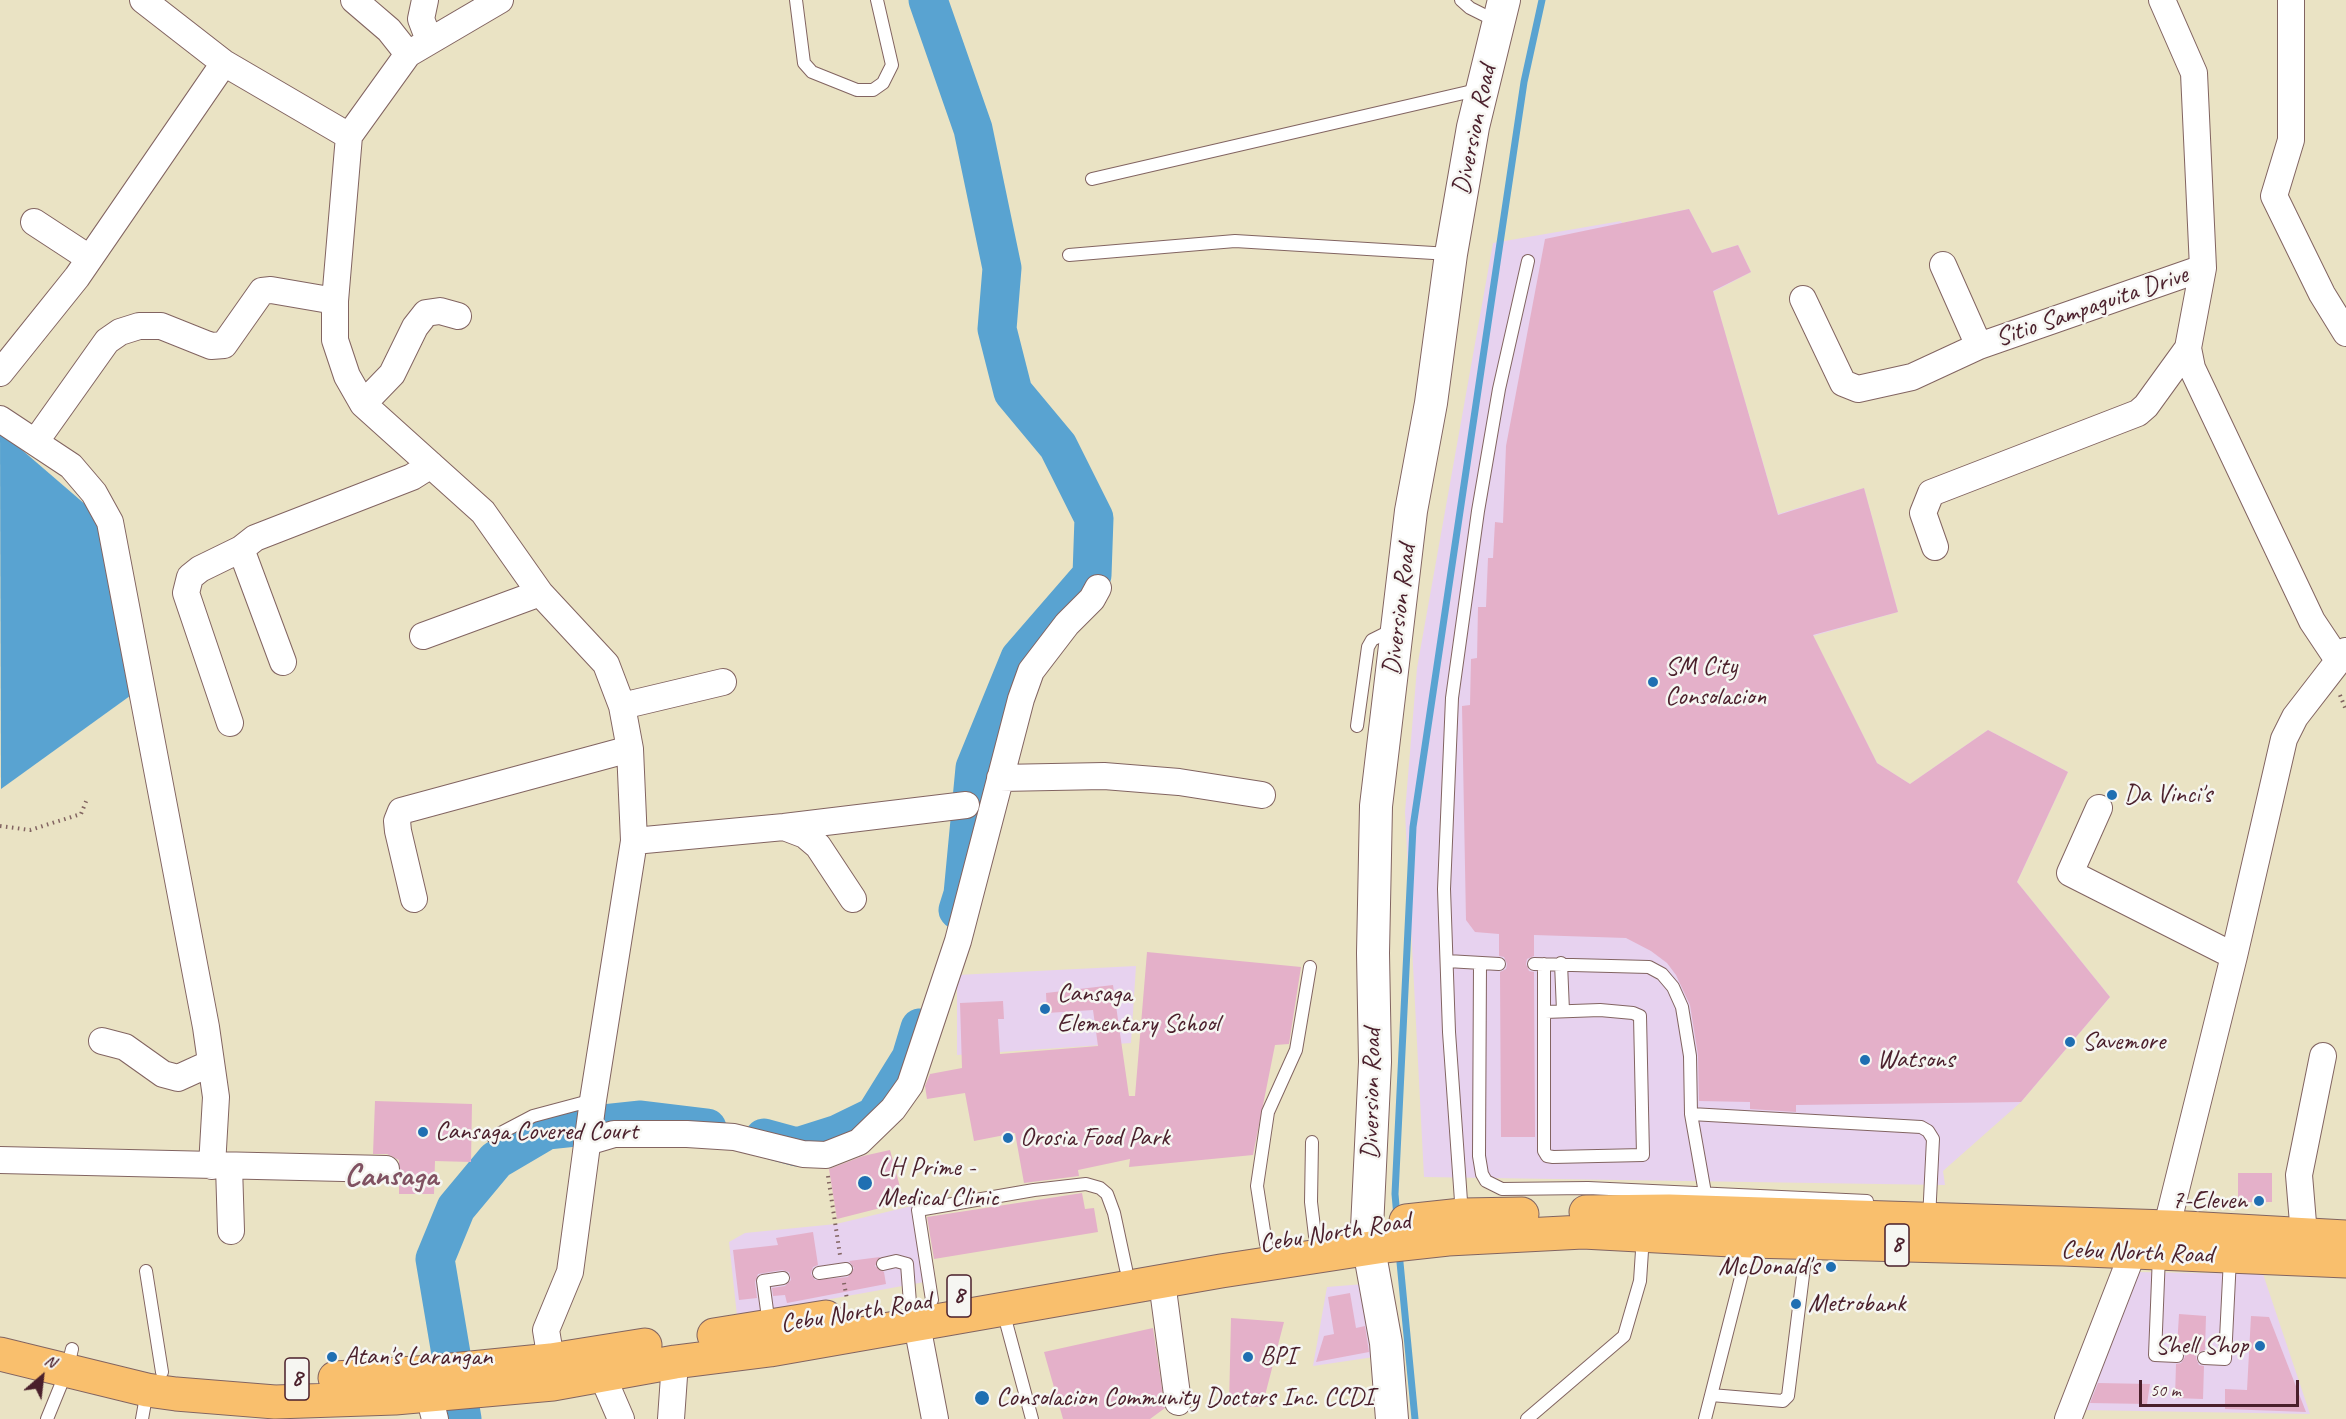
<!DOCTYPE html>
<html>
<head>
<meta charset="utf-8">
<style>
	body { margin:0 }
	#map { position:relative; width:2346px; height:1419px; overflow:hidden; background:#eae3c4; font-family:Caveat,sans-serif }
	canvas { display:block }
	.north { position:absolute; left:12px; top:1347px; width:60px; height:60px; -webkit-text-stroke:4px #f6f6f2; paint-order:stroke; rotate:28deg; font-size:16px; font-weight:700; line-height:24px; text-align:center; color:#4a1f2b }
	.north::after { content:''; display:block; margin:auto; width:21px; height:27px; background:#4a1f2b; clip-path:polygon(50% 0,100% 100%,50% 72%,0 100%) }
	.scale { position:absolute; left:2139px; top:1380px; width:160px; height:27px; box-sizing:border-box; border:3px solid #4a1f2b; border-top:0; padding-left:8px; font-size:18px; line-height:21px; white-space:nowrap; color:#4a1f2b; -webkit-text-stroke:4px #f6f6f2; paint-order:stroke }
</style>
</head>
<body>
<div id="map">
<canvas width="2346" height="1419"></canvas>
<div class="north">N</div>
<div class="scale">50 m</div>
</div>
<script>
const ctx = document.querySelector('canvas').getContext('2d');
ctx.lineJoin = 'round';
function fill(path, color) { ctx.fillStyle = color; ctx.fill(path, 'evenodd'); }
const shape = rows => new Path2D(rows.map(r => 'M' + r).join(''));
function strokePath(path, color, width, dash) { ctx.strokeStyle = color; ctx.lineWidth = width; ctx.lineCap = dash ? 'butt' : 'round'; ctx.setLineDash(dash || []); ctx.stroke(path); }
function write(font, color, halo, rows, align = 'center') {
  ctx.font = font + ' Caveat,sans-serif'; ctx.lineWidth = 5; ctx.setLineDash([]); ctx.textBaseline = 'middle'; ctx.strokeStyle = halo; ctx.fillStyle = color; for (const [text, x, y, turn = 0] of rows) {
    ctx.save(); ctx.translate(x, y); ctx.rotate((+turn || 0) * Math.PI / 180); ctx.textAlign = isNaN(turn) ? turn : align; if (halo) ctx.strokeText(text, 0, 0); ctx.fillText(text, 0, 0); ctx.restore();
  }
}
fill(shape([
	[1689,209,1712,253,1738,245,1751,272,1713,292,1778,514,1864,488,1898,612,1813,636,1877,763,1910,784,1988,730,2068,772,2017,882,2110,997,2021,1102,1943,1171,1945,1185,1424,1177,1405,812,1417,668,1493,243,1621,221,1622,223],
	[1136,966,1131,1043,957,1055,957,975],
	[916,1205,930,1281,737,1316,729,1242,745,1233,836,1224],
	[2135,1272,2263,1274,2310,1414,2081,1410],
	[1364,1284,1374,1357,1313,1366,1327,1287]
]), '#e7d2ef');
fill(shape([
	[0,431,108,524,141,688,1,789]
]), '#59a3d1');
strokePath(shape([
	[1397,1217,1395,1194,1413,827,1524,82,1542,0],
	[1399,1252,1415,1419]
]), '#59a3d1', 7);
strokePath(shape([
	[928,0,973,129,1002,268,997,329,1013,392,1058,446,1094,518,1092,575,1020,658,975,768,963,894,958,910],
	[764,1138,797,1147,838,1134,875,1116,911,1058,920,1028],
	[462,1419,435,1259,456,1208,496,1160,547,1130,641,1120,707,1128]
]), '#59a3d1', 39);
fill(shape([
	[1689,209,1712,253,1738,245,1751,272,1713,291,1778,515,1864,488,1898,612,1813,635,1877,763,1910,784,1988,730,2068,772,2017,882,2110,997,2021,1102,1796,1105,1796,1112,1750,1109,1750,1102,1699,1101,1698,1055,1690,1005,1676,975,1667,963,1651,951,1626,938,1534,935,1534,956,1527,959,1526,964,1529,971,1534,972,1535,1137,1501,1137,1500,972,1506,969,1507,964,1504,957,1499,956,1499,934,1475,932,1466,920,1462,706,1470,705,1471,659,1477,658,1478,607,1486,607,1488,558,1493,558,1495,522,1503,523,1506,446,1545,239],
	[1147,952,1301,967,1289,1044,1275,1045,1253,1155,1129,1167,1130,1159,1078,1170,1079,1176,1024,1183,1015,1133,974,1141,965,1093,927,1099,925,1086,930,1074,962,1068,960,1003,1003,1001,1004,1019,998,1019,1000,1054,1098,1046,1093,1010,1047,1013,1046,993,1113,985,1129,1096,1135,1096],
	[375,1101,472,1104,471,1162,435,1161,434,1194,399,1194,399,1160,387,1154,373,1154],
	[890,1150,904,1202,837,1219,829,1169,863,1156],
	[2238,1173,2272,1173,2272,1202,2238,1202],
	[1082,1193,1085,1209,1094,1208,1098,1232,934,1259,927,1217],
	[813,1232,818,1265,813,1267,811,1274,815,1280,848,1277,854,1268,849,1261,880,1257,875,1266,884,1272,886,1284,787,1303,785,1295,773,1296,772,1288,785,1286,791,1280,789,1272,782,1270,758,1274,755,1282,757,1298,739,1300,733,1250,778,1245,776,1238],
	[1350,1293,1356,1328,1365,1326,1369,1352,1316,1362,1324,1336,1334,1334,1328,1297],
	[2179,1314,2206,1316,2205,1350,2197,1353,2196,1358,2199,1365,2204,1366,2203,1399,2175,1398,2176,1364,2181,1363,2185,1357,2184,1352,2177,1348],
	[2251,1316,2269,1317,2306,1412,2225,1409,2225,1389,2247,1390],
	[1231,1318,1284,1322,1262,1407,1229,1406],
	[1153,1328,1165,1408,1150,1419,1063,1419,1044,1352],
	[2098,1383,2150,1384,2147,1404,2090,1403]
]), '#e4b0c9');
const service = shape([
	[796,0,804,63,812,72,857,90,873,90,883,83,892,65,877,0],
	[1461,0,1470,8,1498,22],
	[1092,179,1481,89],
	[1069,255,1235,241,1450,254],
	[1357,726,1368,647,1372,640,1394,629],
	[1447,961,1499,964],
	[1561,963,1563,1011],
	[1480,964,1479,1156,1482,1174,1486,1181,1502,1189,1588,1188,1867,1201],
	[1534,964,1649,967,1662,974,1673,987,1682,1007,1690,1056,1691,1114,1705,1193],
	[1544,964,1544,1151,1547,1156,1553,1157,1643,1155,1640,1016,1633,1013,1600,1010,1545,1012],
	[1691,1114,1921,1127,1928,1131,1933,1139,1929,1219],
	[493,1137,533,1116,593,1100],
	[1312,1142,1311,1202,1315,1236],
	[1462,1215,1449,1032,1444,889,1452,698,1478,511,1499,389,1528,261],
	[1266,1244,1257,1186,1268,1112,1296,1050,1310,967],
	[2159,1255,2155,1355,2177,1356],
	[883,1264,896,1261,907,1264,910,1303],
	[146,1271,162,1372],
	[819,1273,846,1269],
	[932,1300,918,1210,1034,1190,1086,1184,1100,1188,1107,1194,1114,1213,1126,1269],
	[1003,1311,1032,1419],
	[769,1325,763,1281,783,1278],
	[2204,1358,2225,1359,2230,1258],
	[1711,1395,1783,1401,1788,1396,1807,1243],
	[47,1419,67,1370,72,1349],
	[142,1419,147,1391],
	[1527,1419,1624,1336,1640,1281,1643,1236],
	[1705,1419,1750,1242]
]);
const minor = shape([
	[143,0,224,63,349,136],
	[354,0,389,30,408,54],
	[425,0,421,19,429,40],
	[500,0,408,54,349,136,335,301,335,340,347,376,363,404,483,512,540,593,606,664,622,706,630,749,634,841,593,1100,570,1272,546,1330,551,1360],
	[2291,0,2291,140,2274,196,2322,294,2346,333],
	[34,222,89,258],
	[1943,265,1979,346],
	[2203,268,2188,348,2192,368,2312,621,2338,660],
	[1803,299,1843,383,1858,389,1912,377,1979,346,2203,268,2194,73,2162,0],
	[0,373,77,277,224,63],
	[363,404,392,374,415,327,426,313,440,311,458,316],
	[0,419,71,466,94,493,110,522,206,1027,216,1097,212,1166],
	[36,441,107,341,120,332,139,326,161,326,211,346,224,345,262,291,271,290,335,301],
	[1935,547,1923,513,1931,493,2138,413,2146,406,2188,348],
	[423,636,540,593],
	[283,662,241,549,255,538,412,477,431,465],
	[622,706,723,682],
	[230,723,186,593,190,577,200,569,241,549],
	[1000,778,1104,776,1179,782,1262,795],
	[2099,808,2070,873,2234,956],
	[784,827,805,835,818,846,853,899],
	[634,841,784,827,966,805],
	[414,899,398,831,397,821,401,811,630,749],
	[102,1041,125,1047,163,1074,178,1078,211,1063],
	[587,1142,614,1134,687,1134,734,1137,803,1154,826,1155,859,1142,893,1109,910,1085,958,941,1021,699,1031,671,1067,624,1092,599,1098,588],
	[0,1160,386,1169],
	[229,1166,231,1231],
	[2304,1235,2299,1175,2323,1056],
	[2163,1242,2234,956,2284,739,2295,717,2346,651],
	[1162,1282,1178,1402],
	[917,1325,935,1419],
	[602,1375,621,1419],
	[429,1396,435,1419],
	[671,1419,675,1362],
	[2068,1419,2133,1252,2137,1234]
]);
const tertiary = shape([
	[1367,1228,1375,1062,1373,953,1376,806,1411,511,1431,403,1451,254,1473,127,1504,0],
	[1369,1249,1386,1343,1392,1419]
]);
const primary = shape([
	[1586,1212,1669,1211,2168,1227,2346,1237],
	[1406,1221,1462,1215,1522,1214],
	[714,1335,826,1317],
	[0,1354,147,1390,176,1394,275,1402,395,1398,553,1384,675,1362,770,1350,1221,1271,1384,1246,1448,1239,1583,1232,1750,1241,2063,1249,2346,1261],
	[335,1378,432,1372,551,1360,645,1345]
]);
strokePath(service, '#826461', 14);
strokePath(minor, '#826461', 28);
strokePath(tertiary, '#826461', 34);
strokePath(primary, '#826461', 35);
strokePath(shape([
	[2340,695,2346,710],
	[0,826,30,830,81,814,87,799],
	[828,1176,840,1255],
	[844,1283,847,1299]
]), '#826461', 4, [1.5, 4.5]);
strokePath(service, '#fff', 12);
strokePath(minor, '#fff', 26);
strokePath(tertiary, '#fff', 32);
strokePath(primary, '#f9bf6d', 33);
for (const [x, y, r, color] of [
	[1653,682,6,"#1f6fb2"],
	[2112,795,6,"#1f6fb2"],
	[1045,1009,6,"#1f6fb2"],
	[2070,1042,6,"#1f6fb2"],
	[1865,1060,6,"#1f6fb2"],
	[423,1132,6,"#1f6fb2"],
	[1008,1138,6,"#1f6fb2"],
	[865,1183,8,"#1f6fb2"],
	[2259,1201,6,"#1f6fb2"],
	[1831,1267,6,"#1f6fb2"],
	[1796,1304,6,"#1f6fb2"],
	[2260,1346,6,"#1f6fb2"],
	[332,1357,6,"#1f6fb2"],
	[1248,1357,6,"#1f6fb2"],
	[982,1398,8,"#1f6fb2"]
]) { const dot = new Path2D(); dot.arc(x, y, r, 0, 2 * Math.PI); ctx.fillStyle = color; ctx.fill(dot); strokePath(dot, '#f6f6f2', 2); }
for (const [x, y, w] of [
	[1897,1245,24],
	[959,1296,24],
	[297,1379,24]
]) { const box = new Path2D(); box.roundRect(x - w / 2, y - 21, w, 42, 4.5); ctx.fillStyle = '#f6f6f2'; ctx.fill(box); strokePath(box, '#4a1f2b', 1.5); }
write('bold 24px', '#4a1f2b', null, [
	["8",1897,1245],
	["8",959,1296],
	["8",297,1379]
]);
write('26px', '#4a1f2b', '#f6f6f2', [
	["Diversion Road",1475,130,-78],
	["Sitio Sampaguita Drive",2092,307,-19],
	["Diversion Road",1400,610,-83],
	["Diversion Road",1372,1094,-89],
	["Cebu North Road",1335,1233,-9],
	["Cebu North Road",2137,1253,2],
	["Cebu North Road",856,1313,-9]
]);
write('26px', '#4a1f2b', '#f6f6f2', [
	["SM City",1665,667],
	["Consolacion",1665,697],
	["Da Vinci's",2124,795],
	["Cansaga",1057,994],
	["Elementary School",1057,1024],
	["Savemore",2082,1042],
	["Watsons",1877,1060],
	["Cansaga Covered Court",435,1132],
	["Orosia Food Park",1020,1138],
	["LH Prime -",878,1168],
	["Medical Clinic",878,1198],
	["7-Eleven",2247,1201,"right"],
	["McDonald's",1819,1267,"right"],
	["Metrobank",1808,1304],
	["Shell Shop",2248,1346,"right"],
	["Atan's Larangan",344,1357],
	["BPI",1260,1357],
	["Consolacion Community Doctors Inc. CCDI",996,1398]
], 'left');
write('bold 32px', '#805262', '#f6f6f2', [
	["Cansaga",391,1177]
]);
</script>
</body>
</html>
